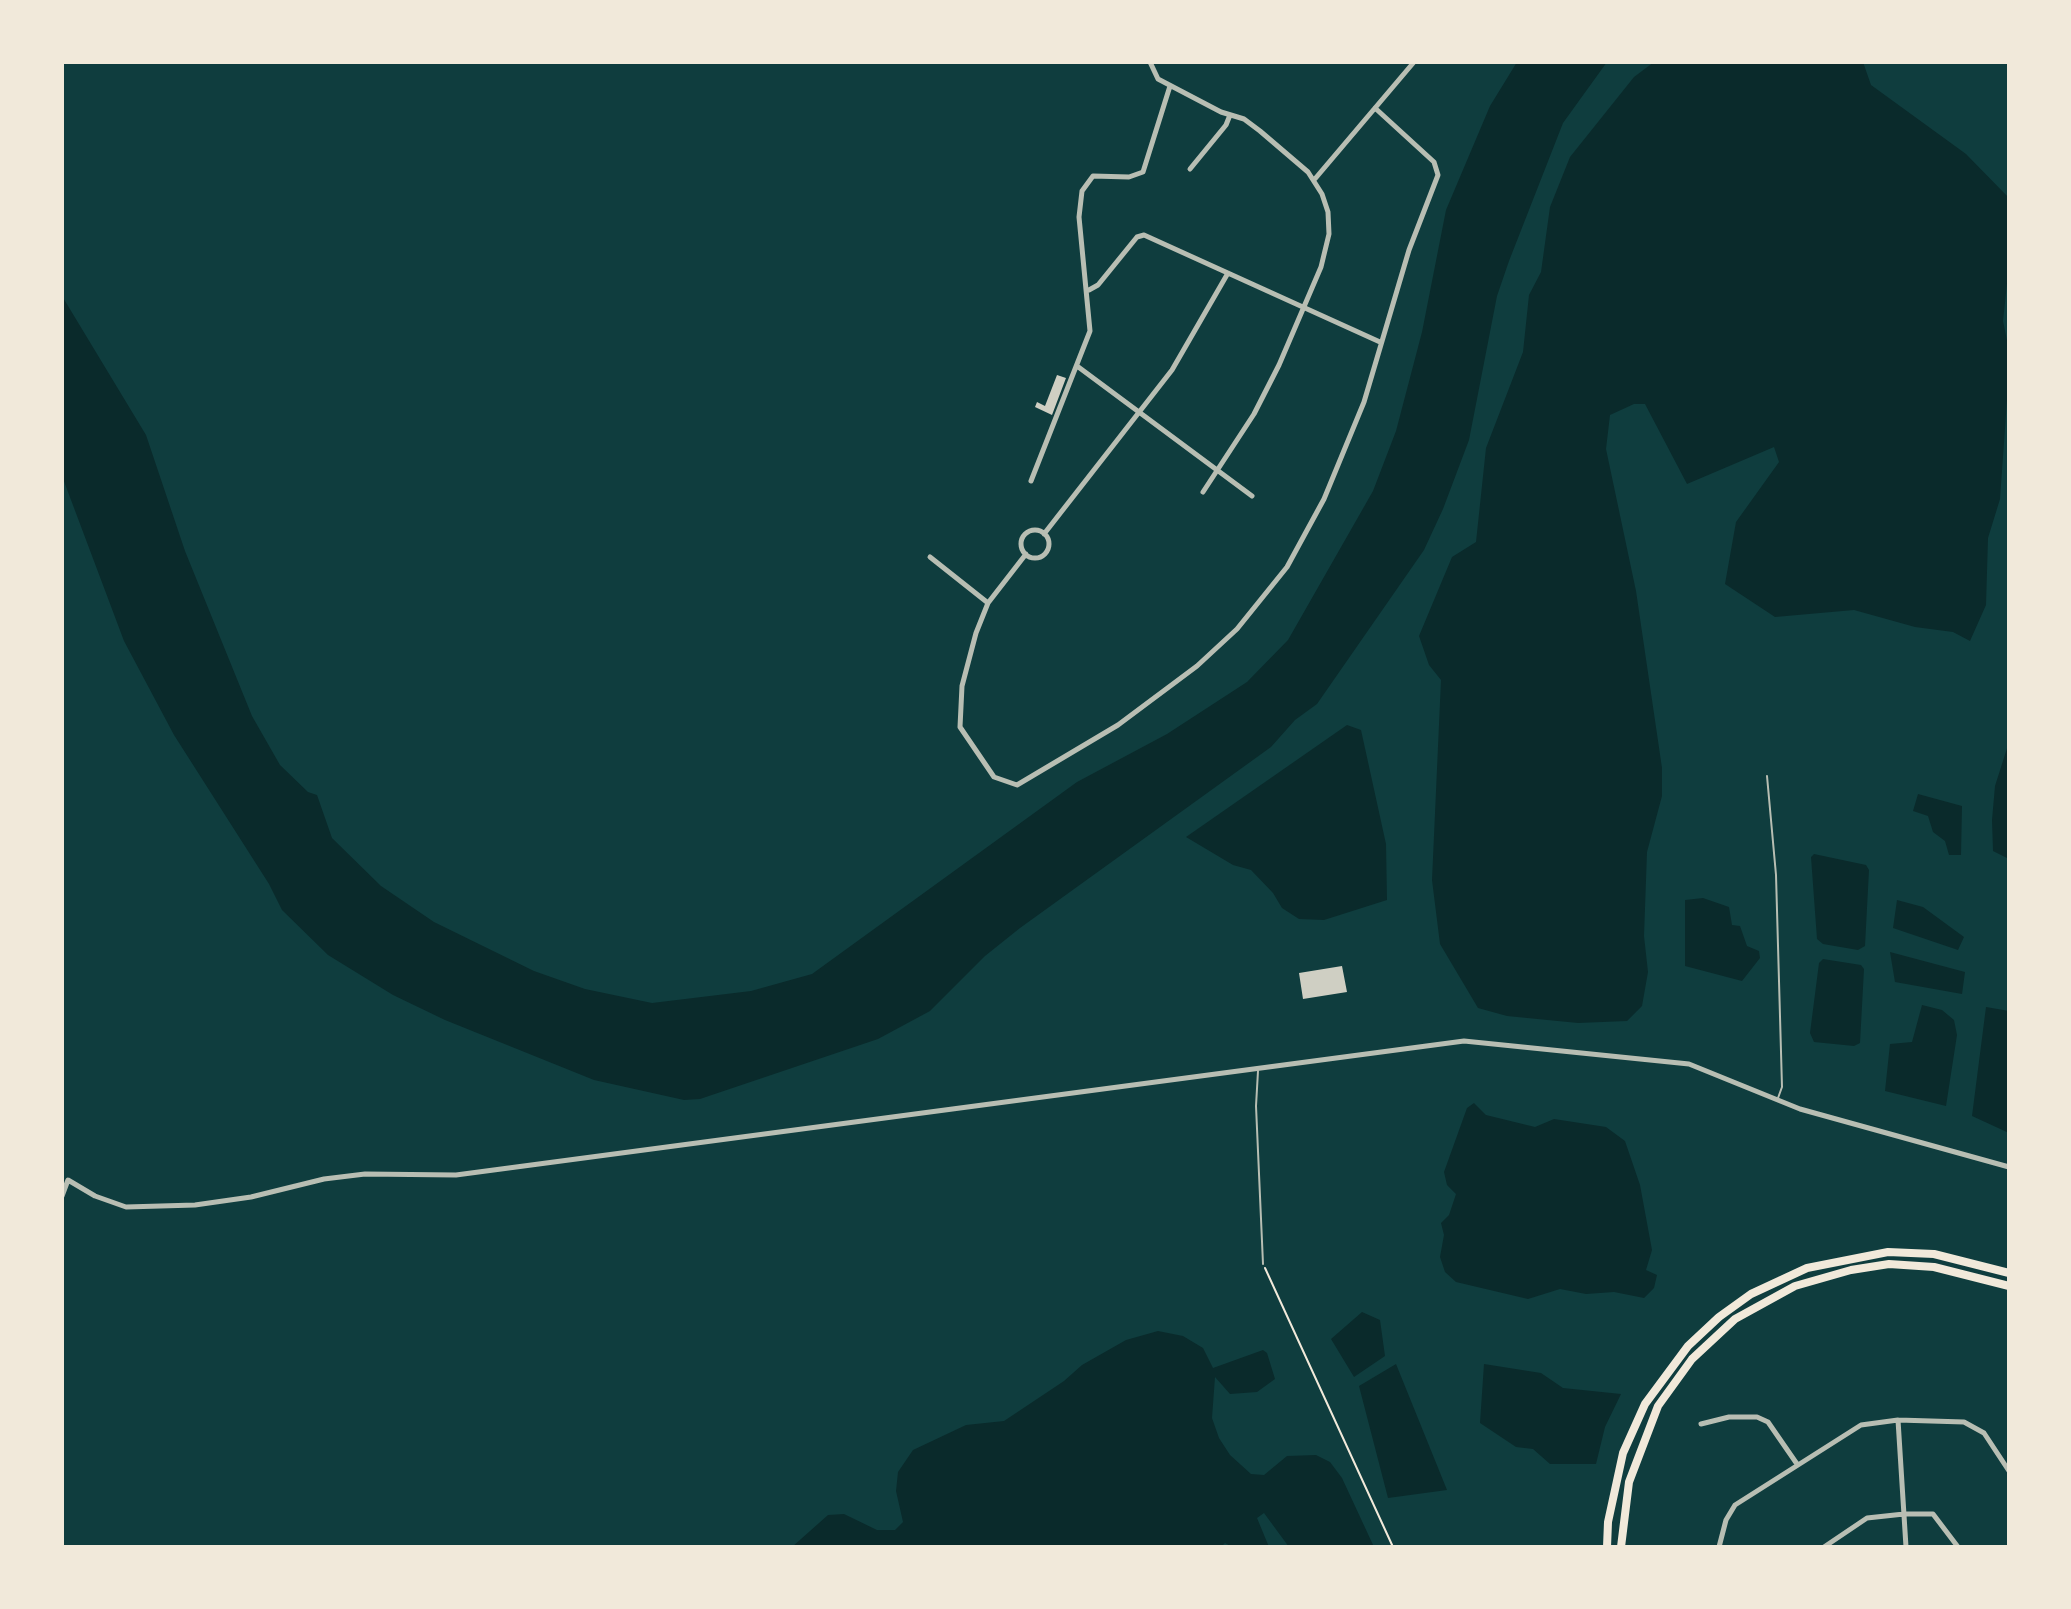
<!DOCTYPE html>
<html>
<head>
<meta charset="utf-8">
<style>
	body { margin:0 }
	#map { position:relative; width:2071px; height:1609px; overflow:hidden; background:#0f3d3e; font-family:Karla,sans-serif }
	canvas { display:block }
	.frame { position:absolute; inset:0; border:64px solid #f1e9da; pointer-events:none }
</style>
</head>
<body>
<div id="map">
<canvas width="2071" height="1609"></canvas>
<div class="frame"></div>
</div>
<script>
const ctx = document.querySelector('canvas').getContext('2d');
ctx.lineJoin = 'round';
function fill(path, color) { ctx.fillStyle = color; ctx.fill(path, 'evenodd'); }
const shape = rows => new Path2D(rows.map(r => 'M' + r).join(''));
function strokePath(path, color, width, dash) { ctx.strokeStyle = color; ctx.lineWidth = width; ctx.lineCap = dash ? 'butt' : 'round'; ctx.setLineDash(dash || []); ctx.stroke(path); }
fill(shape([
	[1517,62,1607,62,1563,123,1509,261,1497,296,1469,440,1443,509,1424,550,1317,704,1295,720,1271,747,1020,928,985,956,930,1011,878,1039,700,1099,684,1100,594,1080,445,1020,393,995,328,955,282,910,269,884,174,735,124,641,62,476,62,296,146,435,185,551,252,716,280,765,308,792,317,795,332,838,381,886,434,922,534,971,585,989,652,1003,751,991,812,974,1077,782,1167,734,1247,682,1288,640,1373,491,1396,431,1422,332,1446,210,1490,106],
	[1654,62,1863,62,1871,85,1966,154,2009,198,2009,265,2003,321,2009,350,2008,386,2000,499,1988,538,1986,605,1970,641,1953,632,1915,627,1854,610,1775,617,1725,584,1736,522,1779,462,1774,447,1687,484,1645,404,1634,404,1610,415,1606,449,1636,591,1662,768,1662,796,1647,852,1644,936,1648,972,1642,1006,1627,1021,1578,1023,1507,1016,1478,1008,1440,944,1432,880,1441,680,1429,665,1419,636,1452,557,1476,542,1486,448,1523,352,1529,295,1541,272,1550,207,1570,157,1634,77],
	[1347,725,1361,730,1386,844,1387,900,1324,920,1299,919,1282,908,1273,893,1251,870,1233,865,1186,837],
	[2009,742,2009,859,1993,851,1992,820,1995,786],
	[1918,794,1962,806,1961,855,1949,855,1945,841,1933,832,1928,816,1913,811],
	[1814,854,1866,865,1869,870,1865,946,1858,950,1823,944,1817,939,1811,857],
	[1703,898,1729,907,1732,925,1740,926,1747,946,1759,951,1760,958,1742,981,1685,966,1685,900],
	[1897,900,1923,907,1964,937,1958,950,1893,928],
	[1890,952,1965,972,1962,994,1895,982],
	[1823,959,1861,965,1864,969,1860,1043,1854,1046,1814,1042,1810,1033,1819,963],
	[1922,1005,1942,1010,1954,1020,1957,1035,1946,1106,1885,1091,1890,1044,1912,1042],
	[1986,1007,2009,1011,2009,1133,1972,1116],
	[1474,1103,1486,1115,1535,1127,1554,1119,1606,1127,1625,1141,1640,1185,1652,1250,1646,1270,1657,1275,1654,1288,1644,1298,1614,1292,1586,1294,1560,1289,1528,1299,1456,1282,1445,1272,1440,1257,1444,1235,1441,1223,1449,1215,1456,1194,1447,1185,1444,1172,1467,1108],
	[1362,1312,1380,1320,1385,1356,1354,1377,1331,1339],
	[1158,1331,1183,1336,1203,1348,1213,1368,1263,1350,1267,1353,1275,1379,1257,1392,1230,1394,1215,1377,1212,1418,1219,1438,1230,1455,1251,1474,1264,1475,1287,1456,1316,1455,1330,1462,1342,1478,1374,1547,1289,1547,1264,1513,1257,1518,1269,1547,1232,1547,1225,1543,1221,1547,792,1547,828,1515,844,1514,877,1530,895,1530,903,1522,896,1491,898,1472,913,1450,966,1425,1004,1421,1064,1381,1082,1365,1126,1340],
	[1396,1364,1447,1490,1388,1498,1359,1386],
	[1484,1364,1541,1373,1563,1388,1621,1394,1605,1427,1596,1464,1550,1464,1533,1449,1516,1447,1480,1423]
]), '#0a2a2b');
fill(shape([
	[1057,375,1066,378,1052,415,1035,407,1037,402,1045,406],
	[1342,966,1347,992,1303,999,1299,973]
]), '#cfcfc3');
strokePath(shape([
	[1265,1268,1393,1547]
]), '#f1e9da', 2);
strokePath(shape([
	[1767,776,1776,875,1782,1087,1778,1098],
	[1258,1071,1256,1106,1263,1264]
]), '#b8beb3', 2);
strokePath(shape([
	[1150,62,1158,79,1221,112,1244,119,1260,131,1308,172,1322,194,1328,212,1329,234,1321,267,1279,365,1254,414,1203,492],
	[1190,169,1226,125,1230,115],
	[1314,180,1414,62],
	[1089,290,1098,285,1137,237,1144,235,1380,342],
	[1077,366,1252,496],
	[1031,481,1090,331,1079,217,1082,191,1093,176,1129,177,1143,172,1170,86],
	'1021 544a14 14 0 1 1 28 0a14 14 0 1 1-28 0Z',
	[1044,534,1172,370,1228,273],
	[1026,554,988,603,976,633,962,686,960,727,994,777,1017,785,1118,725,1197,666,1237,629,1287,567,1324,499,1364,402,1409,250,1438,175,1434,162,1375,108],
	[930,557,988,603],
	[62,1196,68,1180,95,1196,126,1207,195,1205,251,1197,324,1179,365,1174,456,1175,1464,1041,1689,1064,1800,1109,2009,1167],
	[1898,1420,1906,1547],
	[1701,1424,1729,1417,1757,1417,1768,1422,1797,1464],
	[1719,1547,1726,1520,1735,1505,1861,1425,1898,1420,1964,1422,1984,1433,2009,1471],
	[1824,1547,1867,1518,1904,1514,1933,1514,1958,1547]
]), '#b8beb3', 5);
strokePath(shape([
	[1607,1547,1608,1522,1623,1453,1645,1404,1688,1346,1719,1317,1751,1294,1807,1268,1888,1252,1934,1254,2009,1273],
	[1621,1547,1629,1482,1658,1406,1692,1359,1735,1319,1795,1286,1851,1270,1889,1264,1934,1267,2009,1286]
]), '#f1e9da', 8);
</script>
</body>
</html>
